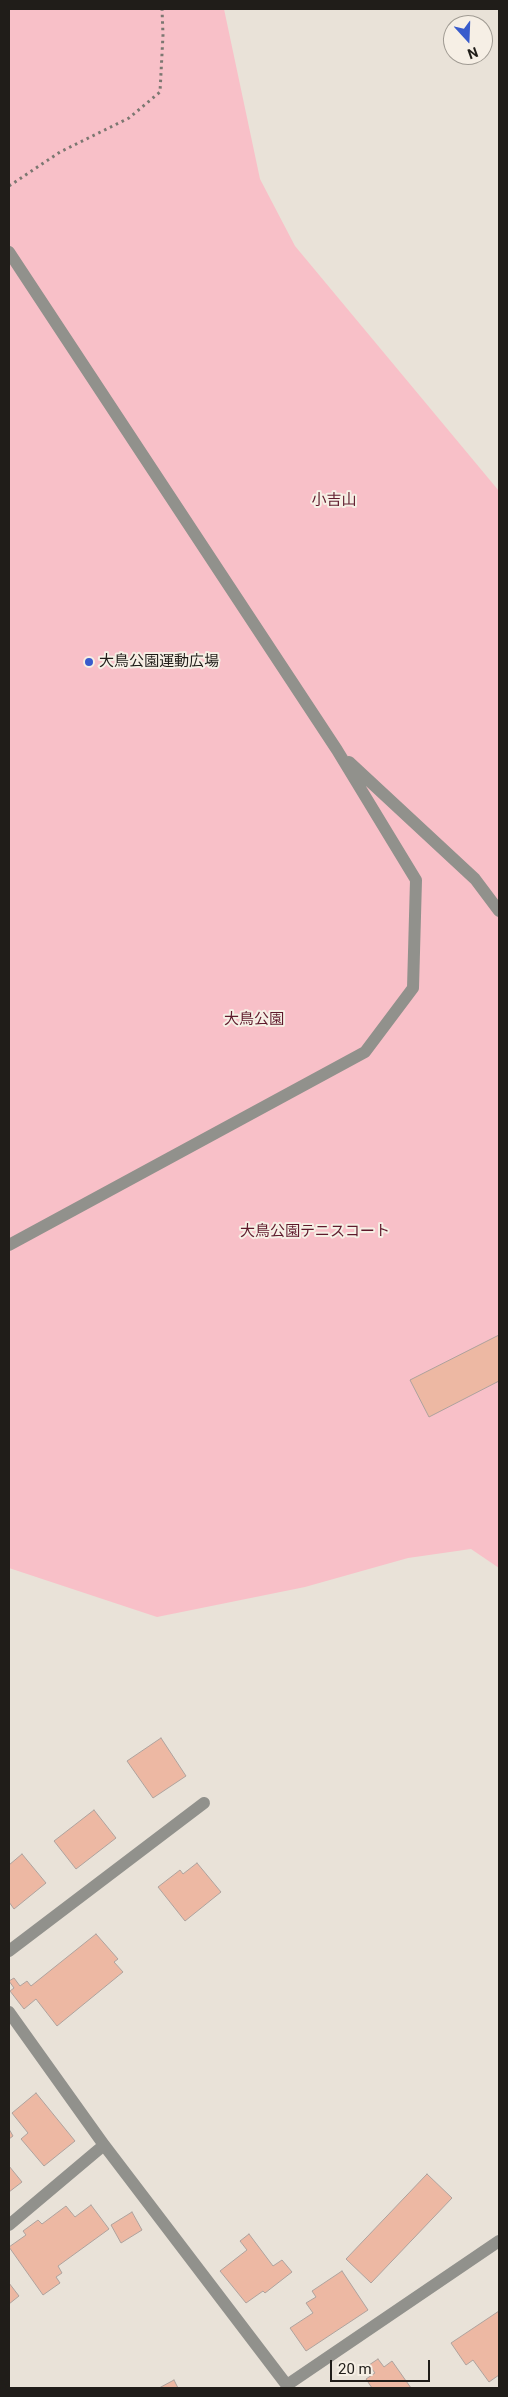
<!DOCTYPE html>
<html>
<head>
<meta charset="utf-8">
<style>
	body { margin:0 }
	#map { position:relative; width:508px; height:2397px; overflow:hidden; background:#e9e2d8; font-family:Roboto,sans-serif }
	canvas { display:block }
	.frame { position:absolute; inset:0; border:10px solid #201d19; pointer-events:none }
	.north { position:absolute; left:443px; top:15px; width:50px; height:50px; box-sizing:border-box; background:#f6efe5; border:1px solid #a09b93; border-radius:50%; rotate:160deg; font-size:14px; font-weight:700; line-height:20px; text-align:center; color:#201d19 }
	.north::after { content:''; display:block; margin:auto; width:18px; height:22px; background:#385bcc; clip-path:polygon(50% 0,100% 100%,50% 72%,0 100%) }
	.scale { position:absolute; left:330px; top:2360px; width:100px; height:22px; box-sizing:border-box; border:2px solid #201d19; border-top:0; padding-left:6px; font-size:15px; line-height:18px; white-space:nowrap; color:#201d19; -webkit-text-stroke:4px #f6efe5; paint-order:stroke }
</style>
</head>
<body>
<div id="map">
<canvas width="508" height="2397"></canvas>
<div class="frame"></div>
<div class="north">N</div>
<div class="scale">20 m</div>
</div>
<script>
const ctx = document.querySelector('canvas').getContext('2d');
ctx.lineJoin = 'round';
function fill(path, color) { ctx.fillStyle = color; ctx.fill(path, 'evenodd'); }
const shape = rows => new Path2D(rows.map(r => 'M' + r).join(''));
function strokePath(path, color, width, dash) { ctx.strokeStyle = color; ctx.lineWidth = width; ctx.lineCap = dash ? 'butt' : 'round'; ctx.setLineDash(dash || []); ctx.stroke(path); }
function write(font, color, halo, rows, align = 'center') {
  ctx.font = font + ' Roboto,"Noto Sans JP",sans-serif'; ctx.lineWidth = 4; ctx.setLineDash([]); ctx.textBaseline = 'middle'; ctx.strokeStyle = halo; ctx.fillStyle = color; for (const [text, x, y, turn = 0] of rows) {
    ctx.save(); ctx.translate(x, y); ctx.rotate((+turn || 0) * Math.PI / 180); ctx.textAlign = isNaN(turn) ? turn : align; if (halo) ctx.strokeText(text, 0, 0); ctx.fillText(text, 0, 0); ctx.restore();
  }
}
fill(shape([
	[9,9,224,9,260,179,295,246,499,491,499,1568,471,1549,408,1558,305,1587,157,1617,9,1568]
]), '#f8c0c8');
const building = shape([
	[499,1335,499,1381,429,1417,410,1380,499,1335],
	[161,1738,186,1776,153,1798,127,1761,161,1738],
	[94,1810,116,1838,76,1869,54,1841,94,1810],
	[22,1854,46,1883,14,1909,9,1902,9,1865,22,1854],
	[197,1863,221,1892,185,1921,158,1887,180,1870,183,1874,197,1863],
	[96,1934,118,1959,114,1962,123,1972,57,2026,36,1999,24,2009,10,1991,14,1988,9,1981,14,1978,20,1986,27,1981,31,1986,96,1934],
	[36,2093,75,2141,44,2166,21,2139,28,2133,12,2113,36,2093],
	[9,2129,13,2136,9,2139,9,2129],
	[9,2166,22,2182,9,2192,9,2166],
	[427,2174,452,2198,371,2283,346,2259,427,2174],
	[91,2205,109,2229,58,2266,62,2273,56,2277,60,2283,43,2295,9,2247,26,2235,23,2231,38,2220,42,2224,66,2206,75,2217,91,2205],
	[132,2212,142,2230,121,2243,111,2225,132,2212],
	[249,2234,273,2266,282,2260,292,2272,265,2293,263,2291,246,2303,220,2271,247,2250,240,2241,249,2234],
	[342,2271,368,2310,306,2351,290,2328,313,2313,306,2303,316,2297,312,2291,342,2271],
	[9,2283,19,2296,9,2304,9,2283],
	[499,2311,499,2375,489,2382,473,2360,466,2365,451,2343,499,2311],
	[378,2359,384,2367,392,2361,411,2388,372,2388,366,2379,375,2373,369,2365,378,2359],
	[174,2380,178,2388,159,2388,174,2380]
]);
fill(building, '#edb8a3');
strokePath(building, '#aea29d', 1);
strokePath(shape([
	[9,186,60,152,129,118,160,92,163,35,162,9]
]), '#7c7771', 3, [2.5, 4]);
strokePath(shape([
	[9,252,337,750,416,880,413,988,365,1052,9,1245],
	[349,762,475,879,499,911]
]), '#91918c', 12);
strokePath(shape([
	[9,1951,204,1803],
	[9,2012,104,2145,289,2388],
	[9,2225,104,2145],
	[287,2385,499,2241]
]), '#91918c', 12);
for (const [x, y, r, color] of [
	[89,662,5,"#385bcc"]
]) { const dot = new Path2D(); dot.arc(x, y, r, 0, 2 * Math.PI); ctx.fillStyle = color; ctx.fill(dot); strokePath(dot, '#f6efe5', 2); }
write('15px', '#5e1a2c', '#f6efe5', [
	["小吉山",334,501],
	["大鳥公園",254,1020],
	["大鳥公園テニスコート",315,1232]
]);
write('15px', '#201d19', '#f6efe5', [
	["大鳥公園運動広場",99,662]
], 'left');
</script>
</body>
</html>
